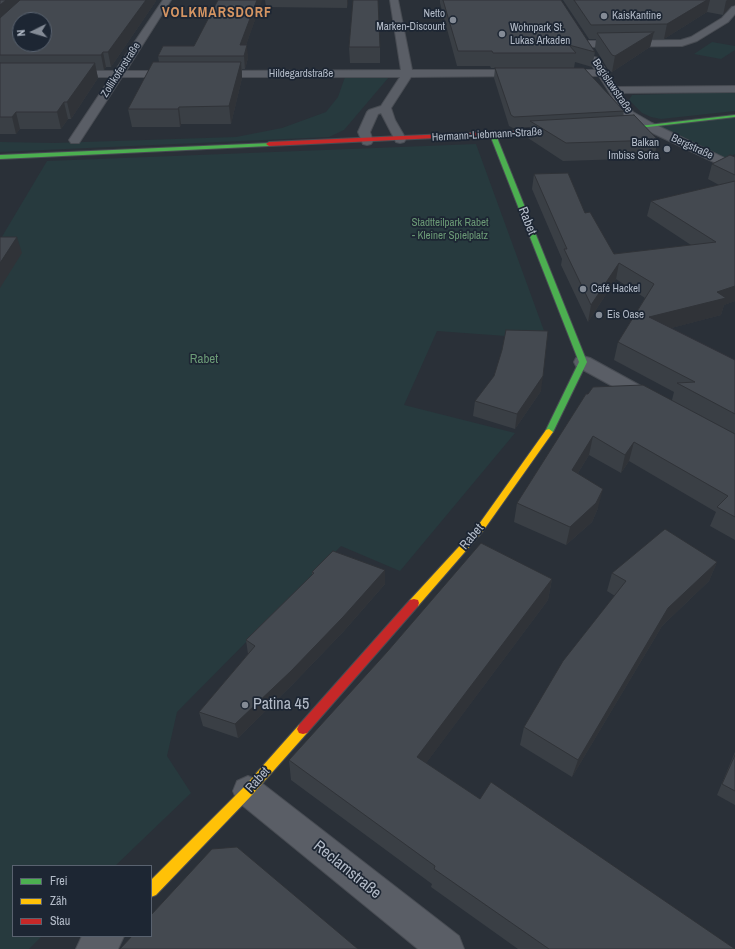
<!DOCTYPE html>
<html>
<head>
<meta charset="utf-8">
<style>
	body { margin:0 }
	#map { position:relative; width:735px; height:949px; overflow:hidden; background:#2a3038; font-family:"Archivo Narrow",sans-serif }
	canvas { display:block }
	.legend { position:absolute; left:12px; top:865px; width:140px; height:72px; box-sizing:border-box; background:#1d2633; border:1px solid #59626f; margin:0; padding:5px 7px; list-style:none; font-size:12px; color:#b4bcc9 }
	.legend li { display:flex; align-items:center; gap:8px; height:20px }
	.legend b { width:20px; border:1px solid #59626f }
	.north { position:absolute; left:12px; top:12px; width:40px; height:40px; box-sizing:border-box; background:#1d2633; border:1px solid #59626f; border-radius:50%; rotate:265deg; font-size:11px; font-weight:700; line-height:16px; text-align:center; color:#b4bcc9 }
	.north::after { content:''; display:block; margin:auto; width:14px; height:18px; background:#848b96; clip-path:polygon(50% 0,100% 100%,50% 72%,0 100%) }
</style>
</head>
<body>
<div id="map">
<canvas width="735" height="949"></canvas>
<ul class="legend">
<li><b style="height:5px;background:#4caf50"></b>Frei</li>
<li><b style="height:5px;background:#ffc107"></b>Zäh</li>
<li><b style="height:5px;background:#c62828"></b>Stau</li>
</ul>
<div class="north">N</div>
</div>
<script>
const ctx = document.querySelector('canvas').getContext('2d');
ctx.lineJoin = 'round';
function fill(path, color) { ctx.fillStyle = color; ctx.fill(path, 'evenodd'); }
const shape = rows => new Path2D(rows.map(r => 'M' + r).join(''));
function strokePath(path, color, width, dash) { ctx.strokeStyle = color; ctx.lineWidth = width; ctx.lineCap = dash ? 'butt' : 'round'; ctx.setLineDash(dash || []); ctx.stroke(path); }
function write(font, color, halo, rows, align = 'center') {
  ctx.font = font + ' "Archivo Narrow",sans-serif'; ctx.lineWidth = 3.5; ctx.setLineDash([]); ctx.textBaseline = 'middle'; ctx.strokeStyle = halo; ctx.fillStyle = color; for (const [text, x, y, turn = 0] of rows) {
    ctx.save(); ctx.translate(x, y); ctx.rotate((+turn || 0) * Math.PI / 180); ctx.textAlign = isNaN(turn) ? turn : align; if (halo) ctx.strokeText(text, 0, 0); ctx.fillText(text, 0, 0); ctx.restore();
  }
}
fill(shape([
	[712,42,735,46,735,50,721,59,694,54],
	[345,77,389,77,344,130,329,137,0,152,0,142,54,143,236,137,282,128,326,112,338,97],
	[735,92,735,111,661,119,651,117,642,113,629,100,632,95],
	[735,116,735,154,722,161,648,126],
	[476,144,547,339,437,331,404,405,515,433,400,571,341,546,177,712,167,756,191,793,115,866,13,866,13,936,42,936,29,949,0,949,0,240,47,161]
]), '#273a3e');
const street = shape([
	[163,0,171,0,126,71,177,71,182,74,177,77,122,77,79,143,71,143,69,140,111,77,68,77,63,74,68,71,115,71,163,0],
	[390,0,398,0,412,70,525,70,530,73,525,76,411,77,391,108,395,120,406,139,404,142,400,143,396,142,381,113,378,114,370,132,373,141,371,144,367,145,363,144,358,132,367,112,369,110,381,106,400,77,212,77,207,74,212,71,401,70,390,0],
	[735,6,735,14,728,22,697,41,682,46,584,47,579,44,584,41,681,40,691,37,722,18,732,7,735,6],
	[594,57,598,58,617,87,735,86,735,92,621,93,633,112,652,123,735,163,735,172,644,129,625,117,599,76,560,76,555,73,560,70,595,70,589,60,594,57],
	[583,356,590,358,659,396,662,400,659,404,652,406,645,404,576,366,574,362,576,358,583,356],
	[248,776,259,781,459,936,464,949,418,949,237,801,233,791,237,781,248,776],
	[82,936,124,936,118,949,76,949,82,936]
]);
const fast = shape([
	[735,115,735,117,648,127,615,129,613,128,615,127,648,125,735,115],
	[493,133,496,135,587,362,553,432,549,435,545,432,579,362,490,135,493,133],
	[271,143,272,144,269,146,0,159,0,155,271,143]
]);
const slow = shape([
	[549,429,553,432,483,531,418,606,414,607,410,606,409,603,410,600,477,527,546,430,549,429],
	[303,724,307,725,309,729,307,733,252,795,156,895,151,897,151,880,244,787,299,725,303,724]
]);
const jam = shape([
	[559,129,561,130,561,132,269,146,266,144,269,142,559,129],
	[414,599,418,600,419,603,418,606,307,733,303,734,299,733,297,729,299,725,410,600,414,599]
]);
strokePath(street, '#484c53', 2);
strokePath(fast, '#484c53', 2);
strokePath(slow, '#484c53', 2);
strokePath(jam, '#484c53', 2);
fill(street, '#5a5e66');
fill(fast, '#4caf50');
fill(slow, '#ffc107');
fill(jam, '#c62828');
fill(shape([
	[0,0,156,0,156,1,111,67,106,67,104,70,96,70,98,78,71,119,68,119,61,129,20,129,16,134,0,134],
	[218,0,262,0,246,45,248,58,245,69,242,69,242,78,231,124,181,124,180,127,132,127,128,109,159,62,158,56,194,46],
	[265,0,348,0,347,8,266,7],
	[440,0,561,0,595,52,592,67,575,62,574,68,624,111,623,116,658,140,654,158,563,161,528,138,530,127,513,128,509,126,494,78,495,68,491,68,490,66,457,66,440,3],
	[563,0,735,0,735,5,731,6,723,15,707,12,664,39,652,39,650,47,612,72,609,71,595,48,596,39,589,39],
	[349,47,380,47,380,63,350,63],
	[735,157,735,301,724,305,721,315,671,328,735,360,735,540,710,526,716,512,629,461,621,473,589,455,578,473,598,508,592,522,566,545,514,522,517,503,586,394,672,400,674,392,614,360,618,342,645,298,616,279,588,322,561,265,562,259,532,189,534,174,585,213,614,254,691,245,647,216,651,201,719,185,708,179,712,164],
	[541,391,515,429,473,416,475,401],
	[717,562,709,581,662,626,572,777,520,745,524,727,615,596,607,591,612,573],
	[385,570,385,584,343,632,292,685,238,738,203,726,199,712,248,654,246,640,312,575,312,572],
	[552,579,548,600,426,763,480,799,735,949,518,949,431,887,432,884,291,780,289,760],
	[735,752,735,805,717,795]
]), '#3a3f45');
fill(shape([
	[6,0,24,0,0,22,0,5],
	[146,0,156,0,156,1,111,67,108,52],
	[257,0,262,0,262,1,242,56,240,45],
	[347,0,348,0,347,8],
	[707,0,710,0,707,12,664,39,667,24],
	[727,0,735,0,735,5,731,6,723,15,726,1],
	[654,32,650,47,612,72,615,56],
	[247,45,248,58,245,69,244,56],
	[103,52,106,67,104,70,101,55],
	[241,62,242,78,231,124,229,106],
	[95,63,98,78,71,119,67,102],
	[64,102,68,119,61,129,57,112],
	[179,107,181,124,180,127,178,109],
	[16,112,20,129,16,134,12,117],
	[17,237,22,253,0,288,0,263],
	[619,263,616,279,588,322,591,305],
	[735,286,735,301,724,305,721,315,645,335,649,317,717,292],
	[543,376,541,391,515,429,517,414],
	[593,436,589,455,568,489,572,470],
	[634,442,629,461,621,473,625,455],
	[603,489,598,508,592,522,566,545,570,527],
	[717,562,709,581,662,626,572,777,578,760,668,608],
	[385,570,385,584,343,632,292,685,238,738,235,724],
	[552,579,548,600,415,778,417,757]
]), '#303338');
const building = shape([
	[0,0,6,0,0,5,0,0],
	[20,0,146,0,108,52,103,52,101,55,0,55,0,18,20,0],
	[20,20,44,20,44,44,20,44,20,20],
	[218,0,257,0,240,45,247,45,244,56,158,56,163,46,194,46,218,0],
	[353,0,378,0,380,47,349,47,353,0],
	[443,0,561,0,595,52,569,45,576,53,493,53,492,51,458,51,443,0],
	[574,0,707,0,667,24,591,25,574,0],
	[654,32,615,56,612,55,597,33,654,32],
	[153,62,241,62,229,106,179,107,178,109,128,109,153,62],
	[0,63,95,63,67,102,64,102,57,112,16,112,12,117,0,117,0,63],
	[495,68,584,68,624,111,514,117,511,115,495,68],
	[634,115,658,140,566,143,530,121,634,115],
	[730,155,735,157,735,175,712,164,730,155],
	[568,173,585,213,590,212,614,254,716,242,651,201,735,181,735,286,717,292,726,298,649,317,735,360,735,414,677,383,695,382,618,342,654,284,619,263,591,305,564,249,567,249,534,174,568,173],
	[0,237,17,237,0,263,0,237],
	[506,330,548,331,543,376,517,414,475,401,494,376,502,350,506,330],
	[643,385,735,434,735,517,717,507,728,496,634,442,625,455,593,436,572,470,603,489,596,503,570,527,517,503,586,394,588,394,593,387,643,385],
	[665,529,717,562,668,608,578,760,524,727,563,661,626,581,612,573,665,529],
	[481,543,552,579,417,757,480,799,491,782,735,949,549,949,434,869,435,866,289,760,387,652,481,543],
	[333,551,385,570,343,617,291,671,235,724,199,712,255,646,246,640,314,573,312,572,333,551],
	[735,755,735,791,722,784,735,755],
	[237,847,358,949,120,949,132,936,151,936,151,915,212,849,237,847]
]);
fill(building, '#444950');
strokePath(building, '#303338', 1);
for (const [x, y, r, color] of [
	[604,16,4,"#848b96"],
	[453,20,4,"#848b96"],
	[502,34,4,"#848b96"],
	[667,149,4,"#848b96"],
	[583,289,4,"#848b96"],
	[599,315,4,"#848b96"],
	[245,705,4,"#848b96"]
]) { const dot = new Path2D(); dot.arc(x, y, r, 0, 2 * Math.PI); ctx.fillStyle = color; ctx.fill(dot); strokePath(dot, '#1d2633', 1.5); }
write('11px', '#b4bcc9', '#1d2633', [
	["Netto",445,14,"right"],
	["Marken-Discount",445,27,"right"],
	["KaisKantine",612,16],
	["Wohnpark St.",510,28],
	["Lukas Arkaden",510,41],
	["Balkan",659,143,"right"],
	["Imbiss Sofra",659,156,"right"],
	["Café Hackel",591,289],
	["Eis Oase",607,315]
], 'left');
write('11px', '#b4bcc9', '#1d2633', [
	["Zollikoferstraße",121,70,-57],
	["Hildegardstraße",301,74],
	["Bogislawstraße",612,86,56],
	["Hermann-Liebmann-Straße",487,135,-3],
	["Bergstraße",692,147,25]
]);
write('11px', '#6b9a76', '#1d2633', [
	["Stadtteilpark Rabet",450,223],
	["- Kleiner Spielplatz",450,236]
]);
write('13px', '#b4bcc9', '#1d2633', [
	["Rabet",527,221,68],
	["Rabet",472,537,-50],
	["Rabet",258,780,-48]
]);
write('13px', '#6b9a76', '#1d2633', [
	["Rabet",204,360]
]);
ctx.letterSpacing = '1px';
write('bold 14px', '#d59563', '#1d2633', [
	["VOLKMARSDORF",217,13]
]);
ctx.letterSpacing = '0px';
write('16px', '#b4bcc9', '#1d2633', [
	["Patina 45",253,705]
], 'left');
write('16px', '#b4bcc9', '#1d2633', [
	["Reclamstraße",347,870,39]
]);
</script>
</body>
</html>
